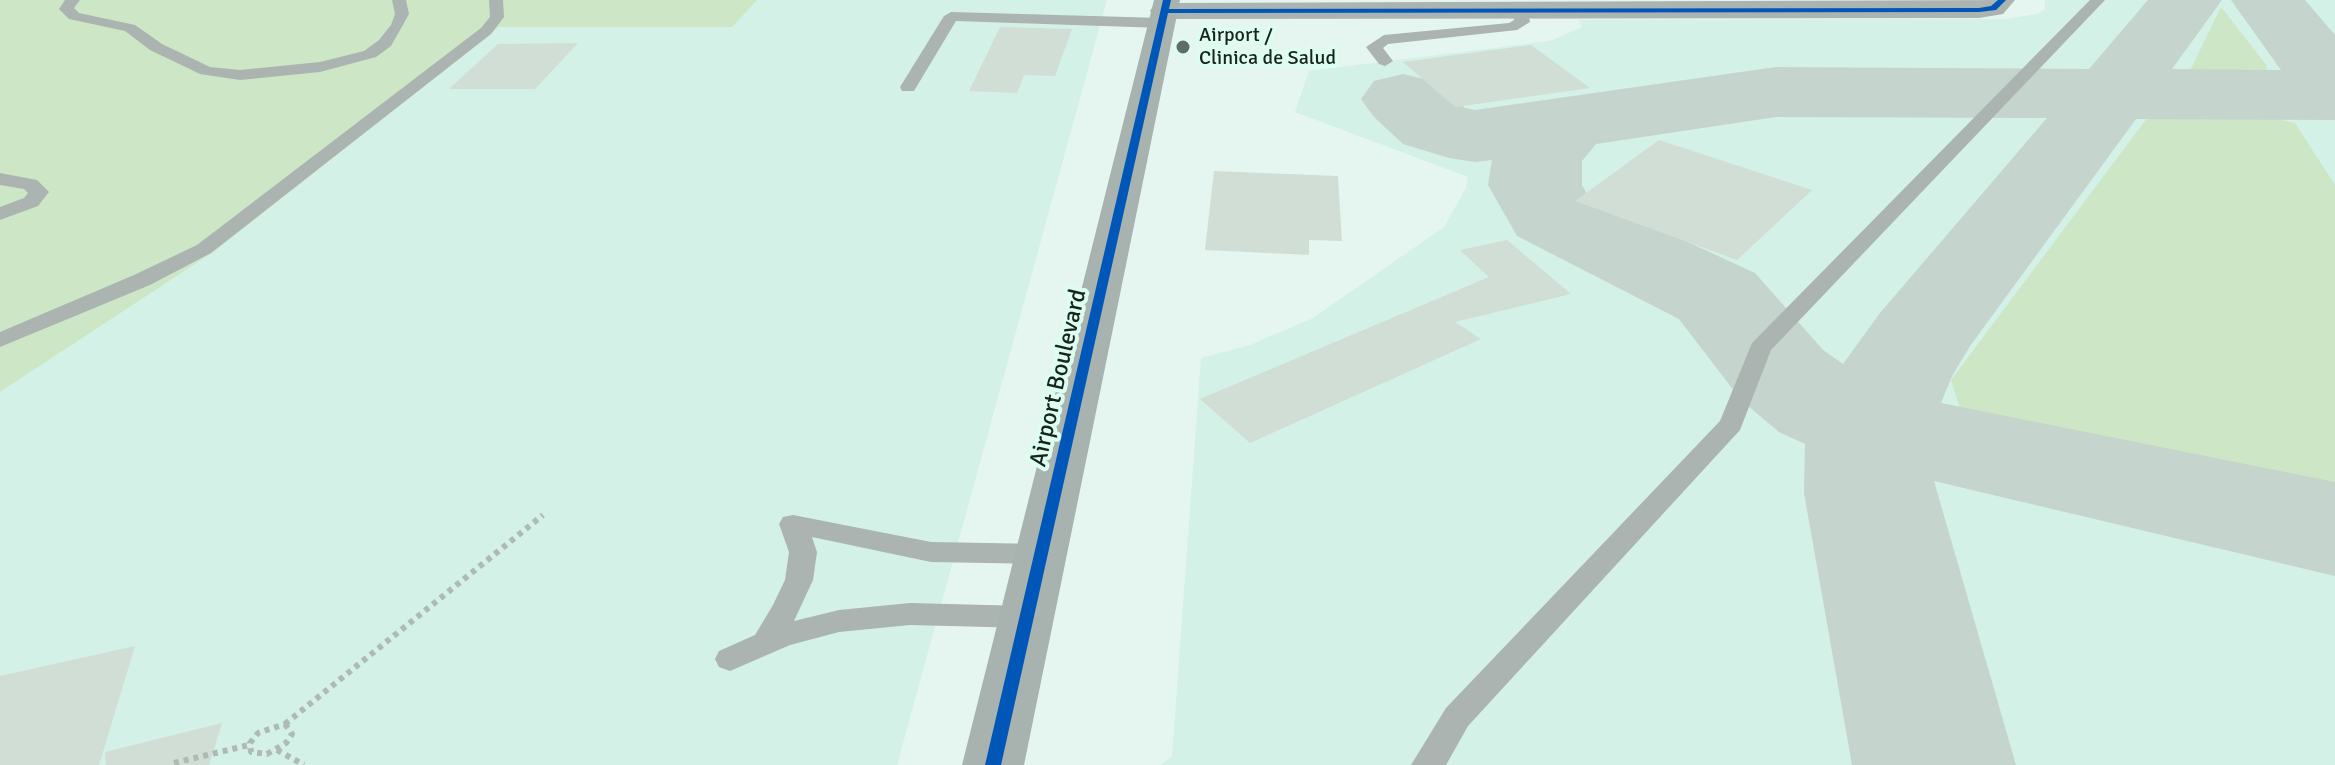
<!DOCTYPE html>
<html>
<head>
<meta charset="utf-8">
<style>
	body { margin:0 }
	canvas { display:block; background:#e4f6ef }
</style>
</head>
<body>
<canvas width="2335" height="765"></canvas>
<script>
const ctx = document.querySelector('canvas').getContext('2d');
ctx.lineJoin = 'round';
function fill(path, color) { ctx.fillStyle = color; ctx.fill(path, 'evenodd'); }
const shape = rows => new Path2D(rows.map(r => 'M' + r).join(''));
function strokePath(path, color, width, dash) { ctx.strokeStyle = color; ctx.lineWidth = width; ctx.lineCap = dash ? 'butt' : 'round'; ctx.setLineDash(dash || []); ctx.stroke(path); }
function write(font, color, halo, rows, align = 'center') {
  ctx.font = font + ' Signika,sans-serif'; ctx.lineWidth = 8; ctx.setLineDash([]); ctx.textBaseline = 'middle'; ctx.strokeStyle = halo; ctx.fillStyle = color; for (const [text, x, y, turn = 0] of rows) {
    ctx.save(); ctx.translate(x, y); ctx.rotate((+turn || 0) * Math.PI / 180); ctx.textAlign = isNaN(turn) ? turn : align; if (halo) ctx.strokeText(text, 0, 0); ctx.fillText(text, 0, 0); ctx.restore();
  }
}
fill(shape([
	[757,0,1107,0,897,765,0,765,0,392,215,251,499,27,731,27],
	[2045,0,2335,0,2335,765,1160,765,1172,756,1201,358,1250,345,1313,318,1444,227,1466,188,1468,177,1295,112,1309,71,1550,41,1582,27,1578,20,2006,19,2037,14,2045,9]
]), '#d3f1e6');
fill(shape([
	[0,0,757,0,732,27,499,27,215,251,0,392],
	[2221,7,2267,66,2264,77,2186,79],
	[2154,109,2248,113,2295,123,2335,185,2335,490,1960,408,1951,380]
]), '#cde6c5');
fill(shape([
	[2148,0,2222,0,2172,69,2281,70,2231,0,2305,0,2335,35,2335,120,2136,119,1970,346,1952,376,1941,403,2335,482,2335,576,1934,481,2016,765,1852,765,1804,493,1805,444,1779,432,1741,400,1679,319,1517,236,1488,185,1492,160,1475,162,1449,158,1403,144,1374,117,1361,99,1374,81,1403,74,1432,81,1465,108,1475,110,1776,67,2089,69,2148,0],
	[1776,117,2047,118,1880,313,1843,364,1823,350,1755,273,1588,196,1582,185,1582,161,1596,144,1776,117]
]), '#c6d4ce');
fill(shape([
	[1000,27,1072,29,1055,76,1024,75,1017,93,969,91],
	[578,43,535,89,449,89,498,44],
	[1531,45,1590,88,1455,107,1403,62],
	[1659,140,1812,190,1737,260,1575,201],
	[1214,171,1338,176,1342,241,1309,240,1309,255,1205,250],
	[1507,240,1571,294,1455,322,1481,339,1250,443,1200,399,1489,277,1460,250],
	[135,646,99,765,0,765,0,676],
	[222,723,209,765,106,765,105,752]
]), '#d1ded6');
strokePath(shape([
	[285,724,543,515],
	[285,724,292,734,286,743,267,754,251,752,250,743,258,733,285,724],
	[277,750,304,765],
	[174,763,249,745]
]), '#afbab6', 6, [5, 5]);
fill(shape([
	[65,0,80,0,74,8,79,13,135,25,162,44,210,67,240,70,320,62,364,51,379,40,391,25,395,14,392,0,406,0,409,14,391,46,376,57,320,72,240,80,200,74,150,50,125,31,69,19,59,9,65,0],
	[489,0,503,0,504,17,491,34,211,253,150,285,0,347,0,332,134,275,197,245,481,28,490,17,489,0],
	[2090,0,2105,0,1771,350,1740,430,1468,726,1446,765,1411,765,1446,708,1720,421,1752,343,2090,0],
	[1520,5,1527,9,1530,22,1517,30,1388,44,1383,48,1393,61,1385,66,1379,64,1366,47,1384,35,1509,23,1514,20,1513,9,1520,5],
	[951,12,1162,18,1170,23,1162,28,956,21,914,91,902,91,900,87,944,16,951,12],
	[0,173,37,180,49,192,38,206,0,220,0,207,24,198,28,193,24,189,0,185,0,173],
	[793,515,931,542,1041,544,1051,547,1055,554,1051,561,1041,564,931,562,812,537,817,552,813,580,794,621,839,610,910,603,1026,606,1037,609,1041,617,1037,625,1026,628,910,625,839,632,790,645,730,671,719,667,715,659,719,651,755,635,773,605,785,580,789,552,779,524,783,517,793,515]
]), '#abb4b1');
fill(shape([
	[2015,0,2003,14,1979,18,1164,19,1154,17,1150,11,1154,5,1164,3,2015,0]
]), '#abb4b1');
fill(shape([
	[1154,0,1180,0,1024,765,962,765,1154,0]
]), '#a8b3af');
fill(shape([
	[1163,0,1171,0,1169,9,1979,8,1991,6,1998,0,2006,0,1996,10,1979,12,1168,13,1001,765,985,765,1163,0]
]), '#0057b8');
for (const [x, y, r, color] of [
	[1183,47,8,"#5f6d67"]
]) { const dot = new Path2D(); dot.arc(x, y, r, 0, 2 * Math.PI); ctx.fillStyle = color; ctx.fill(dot); strokePath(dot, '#ddfdf0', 3); }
write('20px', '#17231e', '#ddfdf0', [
	["Airport /",1199,36],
	["Clinica de Salud",1199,59]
], 'left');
write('24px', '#17231e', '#ddfdf0', [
	["Airport Boulevard",1059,378,-77]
]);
</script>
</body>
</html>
